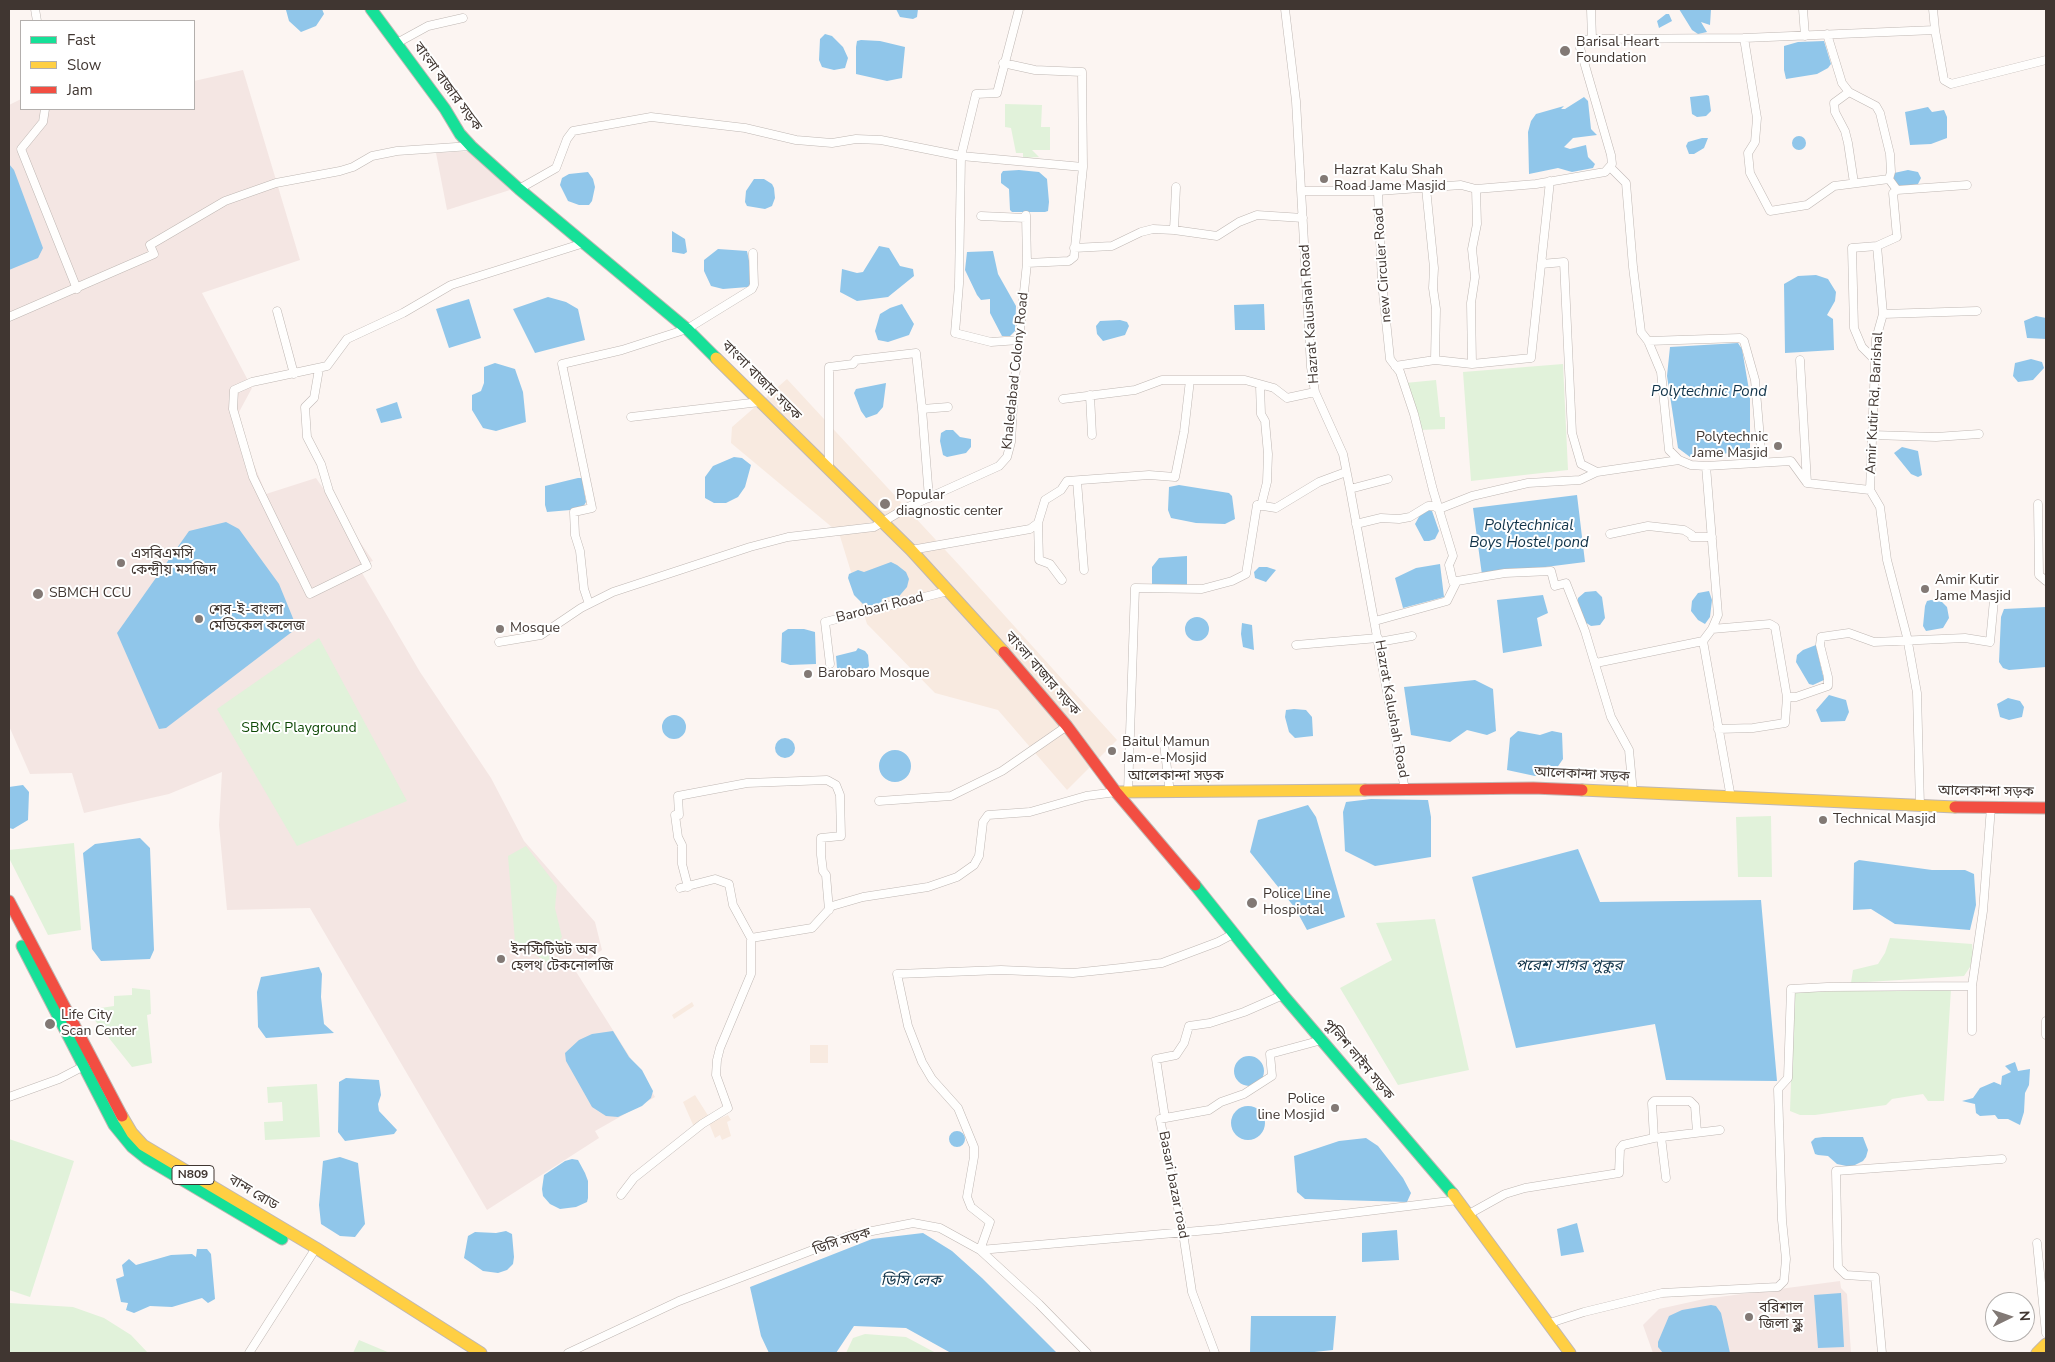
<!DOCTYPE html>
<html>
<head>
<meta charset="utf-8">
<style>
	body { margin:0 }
	#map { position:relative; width:2055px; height:1362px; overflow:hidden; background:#fcf5f2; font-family:"Nunito Sans",sans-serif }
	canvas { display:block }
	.frame { position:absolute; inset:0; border:10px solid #403631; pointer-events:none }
	.legend { position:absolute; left:20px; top:20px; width:175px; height:90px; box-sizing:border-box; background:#fff; border:1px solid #b3afad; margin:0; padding:6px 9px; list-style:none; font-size:15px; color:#403631 }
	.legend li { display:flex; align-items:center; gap:10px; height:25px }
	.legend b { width:25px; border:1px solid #b3afad }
	.north { position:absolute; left:1985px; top:1292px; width:50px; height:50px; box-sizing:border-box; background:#fff; border:1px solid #b3afad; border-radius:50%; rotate:86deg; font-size:14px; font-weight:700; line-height:20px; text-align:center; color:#403631 }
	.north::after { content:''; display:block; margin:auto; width:18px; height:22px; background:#827975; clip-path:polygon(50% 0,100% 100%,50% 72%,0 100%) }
</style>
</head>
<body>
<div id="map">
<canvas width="2055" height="1362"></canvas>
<div class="frame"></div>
<ul class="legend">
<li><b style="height:6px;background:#16e098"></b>Fast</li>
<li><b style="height:6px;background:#ffcf43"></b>Slow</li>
<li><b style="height:6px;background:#f24e42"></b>Jam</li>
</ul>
<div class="north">N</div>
</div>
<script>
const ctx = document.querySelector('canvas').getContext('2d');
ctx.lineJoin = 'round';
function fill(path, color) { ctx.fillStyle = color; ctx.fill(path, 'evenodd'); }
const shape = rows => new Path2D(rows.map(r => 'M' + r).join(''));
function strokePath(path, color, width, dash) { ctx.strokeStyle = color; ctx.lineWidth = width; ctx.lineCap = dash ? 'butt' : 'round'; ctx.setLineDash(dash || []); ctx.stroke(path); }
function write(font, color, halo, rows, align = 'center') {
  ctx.font = font + ' "Nunito Sans","Noto Sans Bengali",sans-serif'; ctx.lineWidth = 4; ctx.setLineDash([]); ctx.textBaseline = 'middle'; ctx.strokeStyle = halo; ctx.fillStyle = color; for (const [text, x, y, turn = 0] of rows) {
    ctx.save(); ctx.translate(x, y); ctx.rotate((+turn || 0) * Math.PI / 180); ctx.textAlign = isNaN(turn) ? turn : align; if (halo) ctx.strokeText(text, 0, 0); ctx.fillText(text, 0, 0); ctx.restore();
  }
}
fill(shape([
	[787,379,960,566,1117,740,1067,790,998,710,935,693,867,624,839,533,731,443,732,427],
	[692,1002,694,1006,674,1019,672,1015],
	[810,1045,828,1045,828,1063,810,1063],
	[695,1095,709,1117,694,1127,683,1102],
	[728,1115,731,1120,727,1122,731,1136,722,1140,720,1135,715,1138,709,1123]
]), '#f8eae0');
fill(shape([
	[243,70,300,260,202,293,252,388,239,412,247,447,266,494,316,478,373,561,358,566,420,672,491,778,524,841,595,922,602,950,575,970,655,1097,595,1131,599,1138,487,1210,310,908,227,910,219,825,222,772,169,794,84,813,72,773,30,774,9,726,9,105,21,99,21,109,194,109,194,81],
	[471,151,510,190,447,210,436,153],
	[1840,1281,1841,1288,1847,1294,1851,1353,1653,1353,1643,1325,1659,1309,1704,1299]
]), '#f4e6e3');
fill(shape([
	[1005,104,1042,105,1041,127,1050,127,1050,150,1032,150,1039,157,1023,158,1023,153,1016,153,1011,128,1005,127],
	[1563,364,1568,470,1471,481,1463,372],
	[1436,380,1440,417,1445,417,1445,429,1419,430,1405,383],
	[319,638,407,801,297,846,217,709],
	[1771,816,1772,877,1738,877,1736,817],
	[74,843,81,930,48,935,9,858,9,850],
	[526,846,557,886,555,908,562,937,549,957,558,969,515,942,508,856],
	[1435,919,1469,1070,1398,1085,1340,988,1392,960,1376,923],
	[1890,938,1972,944,1973,954,1970,967,1964,976,1851,983,1853,970,1878,964,1885,953],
	[132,988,150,990,151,1014,147,1015,152,1063,132,1067,93,1018,94,1009,114,1006,114,996,132,995],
	[1951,989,1944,1101,1928,1101,1923,1094,1892,1099,1886,1105,1815,1115,1800,1115,1790,1111,1794,992],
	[317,1084,320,1137,265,1140,264,1122,283,1121,282,1102,268,1103,267,1087],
	[9,1139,74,1161,30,1297,9,1290],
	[9,1303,73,1307,104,1318,131,1335,148,1353,9,1353],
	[865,1334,906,1337,936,1353,846,1353,853,1338],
	[359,1340,390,1353,353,1353]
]), '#e1f2da');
fill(shape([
	[322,9,324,14,316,26,301,32,289,21,286,10],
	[896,9,918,9,917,17,913,19,900,17],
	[1679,9,1711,9,1710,25,1701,22,1707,32,1698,34,1692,30],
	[1666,14,1669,14,1672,21,1659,28,1657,21],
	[825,34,832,36,843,47,848,58,845,68,834,70,822,67,819,60,820,39],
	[861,40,880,41,905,47,902,78,887,81,856,74,856,47,857,41],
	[1824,41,1831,64,1828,68,1817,74,1786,79,1784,70,1784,46,1798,42],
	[1707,95,1709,96,1711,111,1706,116,1697,117,1692,114,1690,97],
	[1584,97,1588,101,1591,129,1597,135,1573,138,1564,147,1570,149,1586,145,1588,157,1595,164,1593,168,1572,172,1558,168,1529,174,1528,132,1531,121,1536,114,1564,106,1561,109,1565,109],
	[1928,107,1932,112,1944,110,1947,117,1947,138,1931,144,1910,145,1905,112],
	'1792 143a7 7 0 1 1 14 0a7 7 0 1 1-14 0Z',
	[1702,138,1708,138,1704,148,1694,154,1689,154,1686,146,1688,142],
	[9,164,14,170,43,248,38,258,9,270],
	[1019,170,1039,172,1047,179,1049,202,1048,211,1045,212,1012,212,1010,210,1009,189,1001,183,1001,174,1003,171],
	[1908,170,1918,172,1921,178,1917,186,1901,189,1894,181,1894,173],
	[588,172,593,179,595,187,592,201,589,205,579,205,568,201,560,185,562,178,569,174],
	[754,179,764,179,772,184,774,188,775,198,772,206,765,209,747,206,745,202,746,191],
	[672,231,685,239,687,252,684,254,672,252],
	[879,246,889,248,900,266,913,269,914,276,888,297,857,301,840,292,842,269,857,273,863,272],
	[718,249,747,251,753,280,748,287,723,289,711,286,704,271,704,260],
	[993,251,998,274,1016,306,1015,331,1010,336,1002,336,990,313,990,299,981,300,977,295,965,270,967,252],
	[1816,275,1828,279,1836,292,1835,301,1827,315,1833,319,1834,350,1785,353,1784,284,1798,276],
	[548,297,566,302,578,309,585,340,535,353,513,309],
	[469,299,481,338,449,348,436,309],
	[902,304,914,324,909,335,888,342,878,340,875,331,880,314,890,308],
	[1264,304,1265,330,1235,330,1234,305],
	[2036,316,2046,318,2046,339,2027,338,2024,321],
	[1120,320,1127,322,1129,326,1125,335,1103,341,1097,334,1096,326,1100,321],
	[1738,343,1742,349,1750,396,1750,451,1690,457,1678,448,1667,376,1670,347],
	[2031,359,2042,362,2044,368,2033,380,2018,382,2013,376,2015,363],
	[495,363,515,369,523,392,526,422,496,431,483,428,472,410,472,395,481,391,484,383,484,367],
	[886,383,883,407,877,414,866,418,861,411,854,393,856,389],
	[397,402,402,418,381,423,376,409],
	[946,430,953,430,960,437,971,439,971,447,966,453,947,457,943,455,940,441,941,433],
	[1902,447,1918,451,1922,475,1918,477,1911,474,1894,453],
	[734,457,742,458,751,465,745,487,738,497,726,503,714,503,705,498,705,477,713,466],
	[578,478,582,478,586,502,582,509,547,512,545,505,545,486],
	[1179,485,1229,493,1232,496,1235,519,1225,524,1196,523,1171,518,1168,510,1169,487],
	[1577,495,1585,562,1482,575,1473,508],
	[1427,510,1432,511,1439,531,1435,539,1429,541,1424,541,1415,524,1421,513],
	[226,522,239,529,279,584,297,628,166,728,159,729,117,633,189,531],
	[1187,556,1187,585,1152,585,1152,567,1159,558],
	[891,562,897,565,906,572,909,579,907,587,895,601,892,596,882,599,881,604,865,606,854,595,848,578,849,574,858,570,864,572],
	[1440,564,1444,597,1403,608,1395,578,1416,568],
	[1259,567,1267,567,1276,570,1266,582,1255,578,1254,572],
	[1596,591,1602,597,1605,618,1600,625,1591,626,1585,622,1577,605,1578,598,1585,592],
	[1709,591,1712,600,1710,617,1705,624,1698,620,1691,611,1692,601,1698,593],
	[1543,595,1548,613,1537,618,1542,646,1503,653,1497,600],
	[1931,600,1942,602,1947,607,1949,618,1943,628,1926,631,1923,626,1925,606,1927,601],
	[2046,607,2046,667,2009,670,2003,668,1999,662,2001,617,2004,609],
	'1185 629a12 12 0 1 1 24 0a12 12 0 1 1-24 0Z',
	[1242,623,1252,625,1254,650,1243,647,1241,634],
	[788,629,804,629,815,632,816,664,790,665,781,662,782,633],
	[1816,645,1824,680,1813,685,1809,684,1796,662,1797,655,1803,650],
	[858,648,865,651,868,655,869,666,865,672,861,674,840,671,837,668,836,656,856,651],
	[1475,680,1493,689,1496,731,1487,735,1467,730,1450,742,1411,735,1404,687],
	[1829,695,1846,700,1849,712,1845,721,1821,722,1816,710],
	[2008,698,2020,701,2024,707,2022,717,2009,720,2000,717,1997,704],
	[1294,709,1306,710,1312,717,1313,736,1295,738,1289,732,1285,717,1286,710],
	'662 727a12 12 0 1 1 24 0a12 12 0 1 1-24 0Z',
	[1518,731,1540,735,1552,731,1562,733,1563,759,1552,775,1535,776,1507,770,1510,738],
	'775 748a10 10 0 1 1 20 0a10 10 0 1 1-20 0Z',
	'879 766a16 16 0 1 1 32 0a16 16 0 1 1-32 0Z',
	[23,785,29,792,28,820,13,829,9,828,9,787],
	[1371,799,1428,800,1431,817,1431,857,1375,866,1345,851,1343,812,1346,802],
	[1308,805,1316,817,1345,917,1307,930,1295,908,1250,852,1258,820],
	[140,838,150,848,154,950,150,959,101,961,92,949,83,853,95,844],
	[1578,849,1600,902,1761,900,1777,1081,1666,1080,1655,1024,1516,1048,1472,877],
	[1859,860,1932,870,1965,870,1974,874,1976,905,1970,930,1895,924,1871,909,1853,910,1854,863],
	[319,967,322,974,321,997,324,1024,334,1033,266,1038,258,1027,257,992,261,977],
	[613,1031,629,1057,642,1070,653,1091,651,1098,642,1106,618,1117,606,1116,592,1107,566,1061,565,1053,579,1040,592,1034],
	'1234 1071a15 15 0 1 1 30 0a15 15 0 1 1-30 0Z',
	[2015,1062,2018,1071,2030,1069,2029,1085,2025,1093,2024,1112,2020,1125,2008,1119,1998,1119,1995,1115,1980,1116,1976,1113,1975,1104,1962,1101,1973,1098,1980,1088,1994,1082,2001,1085,2002,1076,2011,1072,2005,1066],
	[346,1078,379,1080,381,1095,378,1104,379,1111,397,1130,394,1134,345,1141,338,1132,339,1082],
	'1231 1123a17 17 0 1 1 34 0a17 17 0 1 1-34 0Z',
	'949 1139a8 8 0 1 1 16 0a8 8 0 1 1-16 0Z',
	[1823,1137,1863,1137,1868,1150,1866,1157,1863,1161,1851,1167,1837,1164,1828,1156,1818,1155,1815,1154,1811,1142,1815,1138],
	[1366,1138,1378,1146,1403,1178,1411,1193,1407,1202,1305,1199,1297,1192,1294,1156,1339,1141],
	[340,1157,358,1163,365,1224,355,1237,340,1236,321,1224,319,1205,323,1161],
	[572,1159,578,1160,585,1173,588,1181,588,1198,587,1202,576,1207,560,1209,550,1204,543,1196,542,1189,544,1175,565,1161],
	[1577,1223,1584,1252,1561,1256,1557,1229],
	[1397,1230,1399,1260,1362,1262,1362,1233],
	[506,1231,512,1234,514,1257,513,1264,507,1270,498,1273,483,1271,464,1258,468,1236,475,1232,496,1233],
	[923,1233,952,1251,982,1278,1057,1353,951,1353,906,1328,854,1326,836,1353,769,1353,761,1336,750,1287,872,1239],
	[197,1249,207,1249,211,1254,215,1299,208,1303,202,1298,172,1307,150,1306,134,1313,126,1310,128,1303,121,1302,116,1279,124,1276,122,1265,129,1259,136,1265,171,1255,192,1254,196,1257],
	[1841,1293,1844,1347,1818,1348,1814,1295],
	[1711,1305,1716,1306,1721,1313,1730,1353,1663,1353,1658,1347,1658,1342,1669,1316,1682,1310],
	[1251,1316,1336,1316,1333,1350,1305,1353,1250,1353]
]), '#90c6ea');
const street = shape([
	[35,9,37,21],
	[1285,9,1296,101,1311,367,1315,392,1343,454,1350,489,1405,790],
	[1803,9,1805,36],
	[1933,9,1935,30],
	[1827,34,1842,83,1849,92,1876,106,1880,113,1890,154,1891,172,1889,179,1897,190,1893,193,1897,237,1877,246,1883,314,1876,339,1870,490,1880,507,1887,560,1907,637,1917,693,1920,806],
	[1744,38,1757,118,1755,142,1748,153,1750,173,1770,211,1807,205,1834,186,1889,179],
	[1592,39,1744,38,1935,30,1944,80,1951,84,2046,60],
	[397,43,428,26,463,18],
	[1003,63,1035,70,1082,72,1083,167,1074,257,1069,261,1027,263],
	[1849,92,1834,103,1835,112,1845,131,1848,143,1854,183],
	[45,109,43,122,21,149,77,289],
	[1610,167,1626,183,1633,267,1641,332,1648,341,1661,372,1669,450,1679,460],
	[1176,187,1174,230,1217,236,1239,222,1257,215,1303,218],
	[519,189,556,168,567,139,573,131,651,117,745,128,796,140,832,143,856,139,881,140,961,156,1083,167],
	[1897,190,1967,185],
	[1301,191,1378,191],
	[981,216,1026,218],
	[1074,248,1112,246,1141,232,1153,229,1174,230],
	[1541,264,1564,262,1572,433,1581,464,1597,472],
	[277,311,294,374],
	[1883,314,1977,311],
	[9,317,154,254,150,245,225,201,276,183,340,171,353,167,372,156,397,151,471,146],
	[1019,340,991,342,955,333,959,284,961,156,976,94,997,93,1019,9],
	[1648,341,1740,338,1744,341,1755,380,1762,462],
	[1435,360,1472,364,1531,358,1550,181],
	[1800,360,1807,483],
	[1875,360,1862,347,1854,328,1852,248,1877,246],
	[1472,364,1471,303,1475,277,1472,249,1477,224,1476,189],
	[1395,366,1435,360,1436,309,1433,288,1434,268,1426,188],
	[319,369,314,398,305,407,307,437,321,464,329,491,367,566,310,594,253,477,233,409,234,390,252,382,327,366,347,339,403,313,451,285,584,243],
	[1260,386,1261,414,1265,421,1268,454,1267,482,1261,506],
	[1090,395,1092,435],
	[1063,399,1135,390,1162,380,1190,380],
	[631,417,760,402],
	[1872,435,1936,437,1979,434],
	[1706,466,1718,615,1712,629,1703,641,1731,798],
	[829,469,829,367,853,364,856,360,916,353,922,409],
	[1077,481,1084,570],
	[1350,489,1388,479],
	[929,498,922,409,948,407],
	[2038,504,2039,575,2046,581],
	[1038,523,1039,560,1050,564,1062,580],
	[1356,524,1381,518,1399,519,1410,517,1428,506,1434,506,1439,509,1472,496,1528,483,1580,480,1597,472,1679,460,1691,465,1706,466,1791,461,1807,483,1870,490],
	[1610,534,1648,526,1684,530,1692,535,1692,537,1712,537],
	[911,550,1030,529,1038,523,1045,500,1061,490,1067,481,1149,475,1175,477,1184,432,1190,380,1245,380,1274,388,1287,398,1315,392],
	[1457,581,1453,582,1449,565,1453,556,1433,490,1414,414,1400,372,1390,359,1382,282,1378,191,1461,185,1476,189,1536,184,1605,172,1612,164,1611,155,1580,48,1583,40,1592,39,1591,9],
	[589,604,584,589,580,551,575,535,574,512,592,508,562,364,622,350,687,329,752,289,754,285,753,253],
	[1375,621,1447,601,1457,581,1505,573,1551,571,1555,586,1566,583,1585,631,1611,717,1629,750,1633,793],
	[1712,629,1770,624,1775,627,1787,697,1796,697,1828,686,1828,677,1820,645,1821,637,1849,633,1874,642,1965,638,1990,642,1994,600],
	[499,642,541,635,581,608,613,592,750,547,788,537,874,527,908,507,999,466,1007,457,1011,442,1014,388,1027,263,1026,215],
	[1379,642,1412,636],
	[1296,645,1378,638],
	[1596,663,1703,641],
	[830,664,825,622,948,591],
	[1718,729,1753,728,1785,723,1787,697],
	[1164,744,1170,793],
	[1128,792,1135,588,1202,589,1232,581,1246,574,1257,505,1276,508,1319,482,1346,472],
	[879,801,951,796,1002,771,1067,726],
	[688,887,682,864,682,845,678,837,675,815,679,815,678,796,747,783,827,780,836,785,840,795,841,836,821,838,821,855,823,871,826,875,829,910],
	[1235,933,1218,942,1162,963,1121,968,1073,973,1001,970,897,974,908,1026,922,1062,932,1079,958,1108,974,1147,974,1157,967,1197,971,1207,990,1222,980,1250,1220,1229,1458,1200],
	[751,938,812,928,832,906,863,897,928,887,957,877,974,865,979,856,983,822,988,815,1030,812,1086,796,1116,792],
	[1972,1031,1972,986],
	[2046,1035,2046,1021],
	[9,1097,59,1079,86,1065],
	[1165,1118,1156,1059,1176,1055,1184,1043,1189,1026,1210,1023,1244,1012,1283,995],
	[1661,1137,1666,1178],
	[1654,1138,1652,1103,1654,1101,1690,1101,1695,1106,1697,1132],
	[621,1195,634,1178,702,1124,728,1108,716,1075,717,1060,720,1048,751,974,751,938,733,905,729,884,715,879,680,888],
	[1469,1214,1505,1194,1525,1188,1619,1173,1620,1149,1623,1145,1654,1138,1720,1130],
	[2037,1243,2046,1333],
	[1550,1323,1584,1312,1662,1293,1778,1287,1784,1281,1786,1259,1782,1220,1778,1089,1788,1078,1791,989,1827,987,1972,986,1983,911,1991,807],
	[249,1353,316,1248],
	[568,1353,679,1301,852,1235,913,1223,940,1228,980,1250,1039,1304,1087,1353],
	[1215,1353,1192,1292,1183,1233,1160,1119,1209,1110,1221,1102,1244,1094,1272,1076,1270,1054,1322,1040],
	[1882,1353,1875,1277,1846,1275,1838,1267,1836,1171,2002,1159]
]);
const fast = shape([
	[371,9,445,109,460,134,471,146,519,189,687,329,716,358],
	[1195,885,1283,995,1453,1194],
	[22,946,114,1125,132,1147,147,1159,282,1239]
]);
const slow = shape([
	[716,358,911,550,1004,652],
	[1582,790,1955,807],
	[1116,792,1365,790],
	[122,1116,132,1133,143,1145,316,1248,481,1353],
	[1453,1194,1570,1353],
	[2037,1353,2046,1344]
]);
const jam = shape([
	[1004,652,1067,726,1116,792,1195,885],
	[1365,790,1533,788,1582,790],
	[1955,807,2046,808],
	[9,901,122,1116]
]);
strokePath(street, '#bfb7b3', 9);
strokePath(fast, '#bfb7b3', 13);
strokePath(slow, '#bfb7b3', 13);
strokePath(jam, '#bfb7b3', 13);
strokePath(street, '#fffefd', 8);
strokePath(fast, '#16e098', 11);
strokePath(slow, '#ffcf43', 11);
strokePath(jam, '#f24e42', 11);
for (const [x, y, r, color] of [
	[1565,51,6,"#827975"],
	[1324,179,5,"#827975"],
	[1778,446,5,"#827975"],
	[885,504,6,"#827975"],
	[121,563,5,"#827975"],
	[1925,589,5,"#827975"],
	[38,594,6,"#827975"],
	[199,619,5,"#827975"],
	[500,629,5,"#827975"],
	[808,674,5,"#827975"],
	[1112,751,5,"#827975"],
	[1823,820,5,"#827975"],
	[1252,903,6,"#827975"],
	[501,959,5,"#827975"],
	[50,1024,6,"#827975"],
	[1335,1108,5,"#827975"],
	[1749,1317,5,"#827975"]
]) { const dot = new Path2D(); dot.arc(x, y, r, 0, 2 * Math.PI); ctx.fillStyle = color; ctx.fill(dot); strokePath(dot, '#fff', 2); }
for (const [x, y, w] of [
	[193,1175,42]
]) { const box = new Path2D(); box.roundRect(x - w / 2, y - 9.5, w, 19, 4); ctx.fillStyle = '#fff'; ctx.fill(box); strokePath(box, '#403631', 1); }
write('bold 12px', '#403631', null, [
	["N809",193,1175]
]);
write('14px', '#403631', '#fff', [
	["Barisal Heart",1576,43],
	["Foundation",1576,59],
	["Hazrat Kalu Shah",1334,171],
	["Road Jame Masjid",1334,187],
	["Polytechnic",1768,438,"right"],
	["Jame Masjid",1768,454,"right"],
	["Popular",896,496],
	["diagnostic center",896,512],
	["এসবিএমসি",131,555],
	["কেন্দ্রীয় মসজিদ",131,571],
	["Amir Kutir",1935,581],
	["Jame Masjid",1935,597],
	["SBMCH CCU",49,594],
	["শের-ই-বাংলা",209,611],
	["মেডিকেল কলেজ",209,627],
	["Mosque",510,629],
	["Barobaro Mosque",818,674],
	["Baitul Mamun",1122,743],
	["Jam-e-Mosjid",1122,759],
	["Technical Masjid",1833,820],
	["Police Line",1263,895],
	["Hospiotal",1263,911],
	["ইনস্টিটিউট অব",511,951],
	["হেলথ টেকনোলজি",511,967],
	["Life City",61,1016],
	["Scan Center",61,1032],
	["Police",1325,1100,"right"],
	["line Mosjid",1325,1116,"right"],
	["বরিশাল",1759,1309],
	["জিলা স্কুল",1759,1325]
], 'left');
write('14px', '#403631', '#fff', [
	["বাংলা বাজার সড়ক",447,87,54],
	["new Circuler Road",1383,265,-94],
	["Hazrat Kalushah Road",1310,314,-94],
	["Khaledabad Colony Road",1016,371,-84],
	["বাংলা বাজার সড়ক",761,381,45],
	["Amir Kutir Rd, Barishal",1875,403,-87],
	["Barobari Road",880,608,-14],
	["বাংলা বাজার সড়ক",1042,674,49],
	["Hazrat Kalushah Road",1391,709,80],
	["আলেকান্দা সড়ক",1582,775,3],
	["আলেকান্দা সড়ক",1176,777],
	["আলেকান্দা সড়ক",1986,792,1],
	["পুলিশ লাইন সড়ক",1358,1060,50],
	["Basari bazar road",1173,1185,79],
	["বান্দ রোড",253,1193,31],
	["ডিসি সড়ক",842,1242,-18]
]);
write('14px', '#0d4805', '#fff', [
	["SBMC Playground",299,729]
]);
write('italic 15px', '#103349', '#fff', [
	["Polytechnic Pond",1709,392],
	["Polytechnical",1529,526],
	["Boys Hostel pond",1529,543],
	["পরেশ সাগর পুকুর",1569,966],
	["ডিসি লেক",911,1281]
]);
</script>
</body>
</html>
